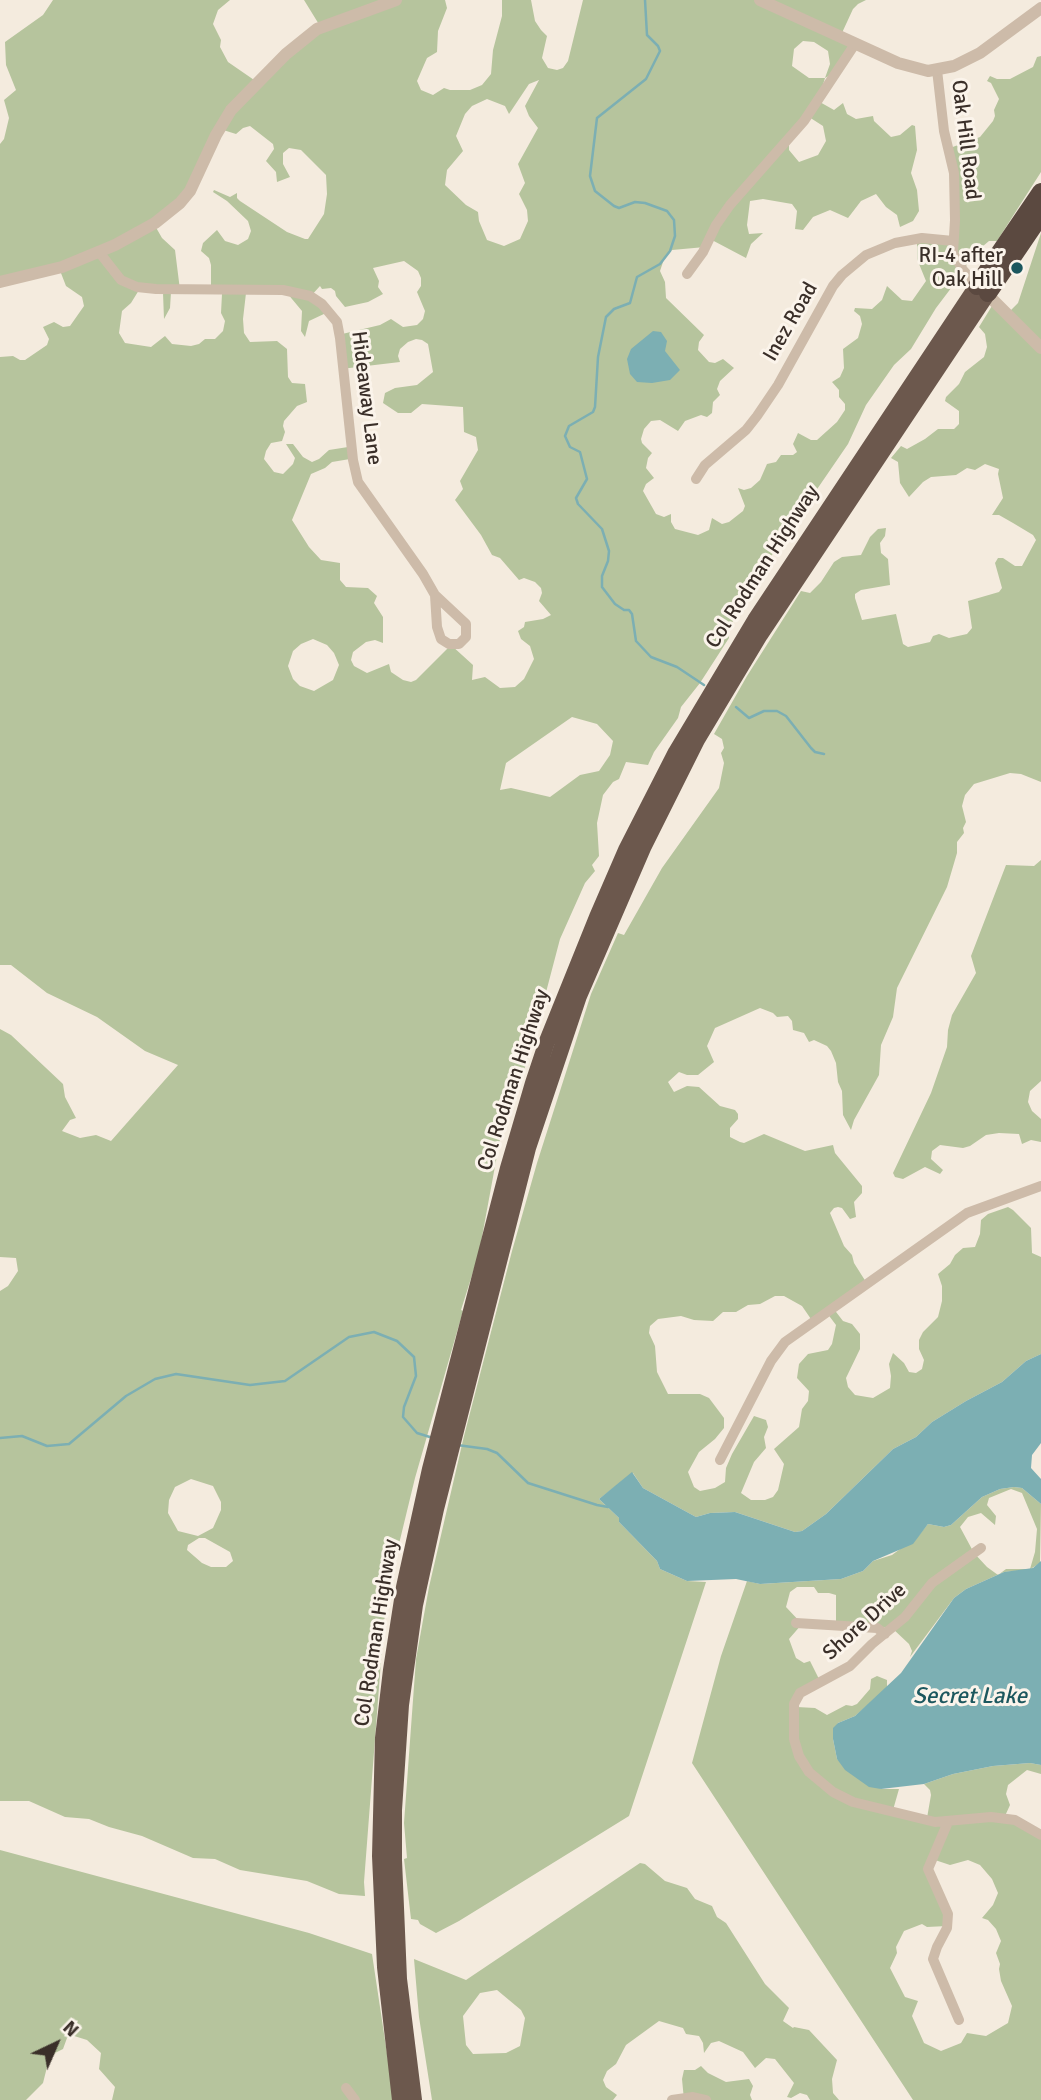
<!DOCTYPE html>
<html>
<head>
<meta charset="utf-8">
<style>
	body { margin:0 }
	#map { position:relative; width:1041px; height:2100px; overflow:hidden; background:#f4ebde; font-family:Signika,sans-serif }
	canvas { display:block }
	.north { position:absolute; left:21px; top:2009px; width:70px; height:70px; -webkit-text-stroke:5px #fbf4eb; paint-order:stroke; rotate:44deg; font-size:19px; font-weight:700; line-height:28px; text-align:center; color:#3a2f29 }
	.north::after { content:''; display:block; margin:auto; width:24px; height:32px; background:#3a2f29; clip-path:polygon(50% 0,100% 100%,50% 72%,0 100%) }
</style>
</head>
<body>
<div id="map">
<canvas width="1041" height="2100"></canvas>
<div class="north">N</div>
</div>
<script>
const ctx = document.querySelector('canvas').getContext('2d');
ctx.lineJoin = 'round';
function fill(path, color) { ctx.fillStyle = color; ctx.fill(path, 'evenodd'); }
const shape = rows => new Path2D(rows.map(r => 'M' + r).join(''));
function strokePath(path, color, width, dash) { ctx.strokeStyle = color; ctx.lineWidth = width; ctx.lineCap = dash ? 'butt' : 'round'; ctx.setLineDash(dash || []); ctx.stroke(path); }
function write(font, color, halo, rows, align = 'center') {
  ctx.font = font + ' Signika,sans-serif'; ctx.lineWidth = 6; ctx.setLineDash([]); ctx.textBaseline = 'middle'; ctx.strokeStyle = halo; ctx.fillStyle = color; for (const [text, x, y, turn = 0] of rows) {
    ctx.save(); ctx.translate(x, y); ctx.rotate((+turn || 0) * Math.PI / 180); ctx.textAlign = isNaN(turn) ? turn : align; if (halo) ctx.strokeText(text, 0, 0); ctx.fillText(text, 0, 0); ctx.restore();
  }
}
fill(shape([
	[53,0,230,0,218,10,213,24,221,40,220,47,228,62,257,82,320,26,304,0,445,0,447,8,438,31,437,52,427,58,417,81,421,90,433,95,444,88,450,90,470,90,482,85,491,74,493,50,502,16,502,0,531,0,535,21,541,30,547,36,542,58,548,68,557,70,563,68,568,61,583,0,866,0,858,4,853,9,841,35,852,41,836,72,825,78,818,101,834,110,843,103,847,114,856,119,873,116,874,121,891,137,900,135,912,125,915,126,917,150,911,173,917,190,919,211,913,221,900,227,897,215,886,207,876,194,861,201,848,218,830,210,813,217,803,230,795,229,797,211,792,204,763,199,750,201,747,225,749,234,763,233,751,244,746,258,710,239,705,247,672,250,664,259,660,271,665,282,666,298,704,335,699,342,698,350,709,362,715,363,723,359,734,368,720,381,717,389,720,395,713,402,712,413,707,417,701,415,685,421,678,431,660,420,651,421,644,429,641,439,642,443,652,453,648,458,646,468,654,478,646,484,643,491,656,514,664,517,671,514,671,522,675,529,698,535,709,530,712,518,722,524,729,522,743,511,745,506,738,488,744,490,751,488,760,480,767,464,776,462,781,455,793,455,797,452,793,444,798,433,811,440,817,440,837,422,845,410,845,404,839,397,839,390,832,382,840,377,844,368,843,349,858,338,862,324,860,316,854,311,855,308,872,309,882,300,887,286,902,300,912,301,926,281,917,259,917,239,951,240,950,148,980,137,993,121,995,116,994,110,999,99,991,83,987,81,990,76,997,79,1010,79,1033,67,1037,57,1041,56,1041,172,997,241,989,241,970,257,964,271,936,308,911,349,894,365,866,405,848,444,761,571,752,590,742,603,728,631,729,638,700,683,681,707,678,718,654,752,648,765,626,762,619,779,613,782,603,795,597,823,599,856,592,865,595,871,585,883,560,939,529,1057,503,1123,479,1253,461,1310,463,1311,415,1478,390,1581,384,1622,364,1882,365,1896,339,1894,307,1881,240,1870,215,1859,193,1858,142,1836,109,1827,89,1819,65,1817,29,1801,0,1801,0,1291,8,1286,18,1271,16,1258,0,1257,0,1029,11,1035,63,1084,65,1097,76,1118,70,1120,62,1131,80,1138,96,1135,111,1141,178,1065,145,1051,97,1017,47,993,11,965,0,965,0,357,13,356,20,360,25,360,47,345,49,339,43,327,54,322,63,327,70,326,84,306,82,297,66,286,59,268,0,281,0,144,4,139,9,118,4,100,16,90,6,65,5,42,43,15],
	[803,41,814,42,828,51,830,64,825,78,809,78,792,66,794,49],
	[539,80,525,106,529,116,538,128,518,164,525,183,519,194,527,210,528,221,520,239,504,246,487,240,479,221,478,212,466,205,445,185,447,170,463,151,456,136,465,114,472,106,487,99,505,106,509,114,529,84],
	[809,117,823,126,826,141,818,155,799,162,789,150,789,137],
	[250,126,273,144,274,149,266,161,276,172,277,182,290,177,283,164,283,153,289,148,301,150,326,175,327,194,324,214,308,239,305,239,287,232,240,201,237,198,237,193,230,197,214,190,213,192,227,201,248,221,251,231,248,239,238,245,225,241,217,230,203,243,201,251,209,258,211,265,211,292,221,292,222,294,221,313,225,321,223,331,215,339,205,339,199,344,191,346,172,344,165,336,151,347,125,343,119,333,122,311,131,303,139,290,163,293,164,319,170,308,171,292,180,290,175,250,162,238,154,224,199,176,220,129,236,134,243,128],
	[404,261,418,271,421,278,421,286,417,292,425,311,423,319,417,325,403,327,391,319,380,325,338,335,341,369,400,362,398,356,400,349,408,342,416,339,422,340,428,344,433,372,417,385,395,388,385,393,383,403,398,413,411,413,422,404,463,407,464,432,476,437,478,450,460,481,463,489,455,500,481,535,492,555,500,558,519,580,524,578,535,582,541,588,542,593,539,601,551,615,543,619,525,622,524,627,518,631,521,639,530,646,534,659,524,679,515,687,500,688,485,677,472,680,473,665,451,645,416,680,411,682,403,680,391,672,389,664,367,673,354,666,351,660,353,652,366,642,375,640,383,643,383,617,374,603,377,596,368,588,346,587,340,580,340,563,321,560,309,547,292,520,311,474,325,468,332,462,350,459,348,447,329,450,319,459,312,462,303,457,293,444,286,444,295,458,293,464,283,474,274,472,264,459,266,451,271,443,282,441,285,432,283,426,284,421,297,406,307,402,305,384,292,383,288,377,287,349,277,341,250,342,244,333,243,319,246,293,287,293,302,311,301,331,305,337,309,321,326,313,310,297,320,286,322,289,331,288,335,291,336,296,345,307,368,302,383,294,378,287,379,281,373,268],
	[313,639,327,645,334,653,339,665,333,680,314,691,300,686,293,679,288,666,293,651,301,644],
	[572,717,597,724,613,741,610,755,599,771,580,775,550,797,511,788,500,790,506,763],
	[191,1479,213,1486,221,1502,221,1510,213,1528,198,1536,178,1531,168,1513,169,1500,175,1487],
	[199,1538,205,1538,230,1552,233,1561,226,1567,211,1567,202,1563,187,1550,188,1545],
	[1041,233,1041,782,1021,774,1010,773,974,784,965,795,962,806,966,822,963,828,964,833,957,842,957,853,947,887,897,988,893,1017,881,1045,879,1075,854,1120,851,1130,843,1115,842,1091,838,1082,836,1063,831,1051,827,1046,814,1040,809,1042,804,1033,793,1030,792,1021,788,1016,777,1017,773,1013,760,1008,715,1028,707,1046,714,1062,698,1075,687,1075,679,1072,668,1082,674,1092,687,1086,699,1087,720,1106,735,1110,738,1114,738,1119,730,1128,730,1137,740,1142,744,1143,764,1134,805,1151,833,1145,835,1153,862,1186,862,1193,854,1202,856,1217,850,1219,842,1208,838,1207,834,1208,830,1213,844,1246,852,1255,854,1263,866,1282,833,1308,843,1321,852,1324,860,1334,860,1349,846,1378,848,1387,855,1395,873,1398,890,1388,891,1376,889,1364,893,1353,904,1363,909,1372,916,1373,922,1369,924,1360,919,1349,919,1340,923,1332,938,1317,942,1301,942,1286,938,1274,950,1264,955,1255,963,1248,975,1247,980,1234,981,1220,988,1214,1008,1207,1013,1210,1031,1228,1032,1253,1041,1257,1041,1354,1026,1361,1002,1382,966,1401,932,1422,916,1437,893,1449,826,1514,802,1531,795,1532,735,1512,710,1513,696,1517,643,1488,633,1473,599,1499,619,1518,619,1522,657,1561,660,1569,687,1581,706,1582,629,1816,459,1921,436,1933,420,1924,418,1920,411,1919,404,1859,407,1858,404,1823,416,1659,429,1587,464,1436,512,1251,537,1163,591,994,618,933,624,935,662,868,719,788,724,763,721,753,724,748,722,739,714,734,747,676,801,591,810,593,821,582,834,562,842,557,861,555,870,537,878,529,886,528,885,536,880,543,881,553,888,559,890,585,861,590,855,594,855,598,862,620,896,614,903,644,908,647,930,642,933,636,939,634,949,638,967,634,972,628,968,601,999,592,1002,588,995,563,998,558,1003,558,1015,566,1022,566,1036,540,1033,535,1013,523,999,515,992,515,1003,498,998,474,999,469,985,464,975,470,967,468,956,475,931,477,923,482,909,497,900,483,898,462,891,458,901,446,907,449,925,439,938,429,954,429,959,424,959,411,945,401,946,397,959,384,965,372,984,357,987,347,985,334,979,327,995,301,1008,313,1018,303],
	[775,1296,784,1296,802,1306,813,1322,827,1313,836,1325,832,1344,828,1350,808,1354,799,1364,797,1378,809,1391,808,1401,802,1409,799,1427,774,1449,784,1464,778,1490,773,1497,765,1500,751,1500,741,1493,754,1462,766,1448,764,1437,768,1427,766,1420,754,1416,732,1454,726,1468,725,1482,715,1488,700,1491,694,1487,688,1472,699,1452,715,1439,724,1428,724,1418,709,1398,700,1394,668,1394,657,1372,655,1346,649,1333,650,1326,658,1319,681,1316,694,1320,713,1321,723,1312,736,1312,748,1305,760,1304],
	[1041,860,1041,1081,1030,1091,1028,1102,1032,1111,1041,1119,1041,1142,1031,1140,1022,1144,1019,1134,999,1133,986,1135,970,1146,963,1148,940,1145,932,1151,931,1159,943,1170,940,1174,925,1167,903,1179,895,1177,893,1173,931,1093,947,1047,948,1030,952,1015,976,973,971,956,1006,865,1034,866],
	[1014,1487,1022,1488,1041,1504,1040,1563,1029,1570,1004,1572,966,1589,954,1598,910,1657,912,1651,909,1644,892,1628,836,1624,836,1595,829,1593,818,1593,814,1587,797,1587,790,1592,786,1607,802,1624,789,1639,796,1658,804,1663,810,1661,820,1681,802,1691,797,1707,815,1708,827,1715,846,1705,852,1706,857,1704,870,1689,871,1679,877,1676,887,1680,887,1688,877,1697,855,1716,838,1723,833,1739,837,1759,881,1789,899,1789,893,1810,927,1818,931,1795,930,1790,924,1784,953,1774,993,1766,1030,1763,1041,1765,1041,1774,1027,1770,1008,1785,1006,1794,1010,1805,1005,1816,1041,1830,1041,2100,913,2100,692,1763,721,1656,747,1581,760,1584,841,1579,863,1571,873,1561,892,1555,919,1535,928,1524,944,1527,951,1525,982,1497,1000,1489],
	[1011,1489,1022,1493,1037,1529,1035,1552,1030,1569,1006,1569,998,1575,987,1567,974,1553,960,1527,968,1517,981,1513,995,1525,996,1516,987,1505,989,1498],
	[932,1859,950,1865,968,1860,980,1865,992,1879,998,1893,993,1905,982,1918,988,1920,996,1929,1001,1941,996,1953,1000,1964,999,1969,1001,1981,1012,2006,1008,2023,986,2036,967,2033,961,2043,941,2051,924,2043,912,2016,918,2001,905,1997,890,1968,897,1953,896,1947,904,1931,922,1924,927,1927,947,1926,929,1866],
	[0,1850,309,1933,372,1954,394,2100,112,2100,115,2087,99,2069,101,2053,87,2040,71,2035,67,2038,63,2049,55,2053,48,2063,43,2083,26,2100,0,2100],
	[640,1863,645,1864,665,1881,687,1888,695,1899,712,1906,717,1917,726,1923,765,1984,789,2008,783,2021,793,2028,794,2027,809,2030,837,2060,832,2079,833,2093,839,2100,810,2100,807,2095,800,2093,791,2098,787,2097,794,2083,775,2059,766,2058,755,2068,743,2052,719,2041,711,2043,704,2053,703,2043,699,2036,686,2034,683,2028,659,2021,626,2045,616,2064,607,2071,603,2080,606,2087,617,2095,613,2100,432,2100,419,2017,414,1959,466,1980],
	[497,1990,521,2010,525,2018,520,2046,506,2053,473,2054,466,2045,463,2016,480,1993],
	[701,2066,708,2073,726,2082,749,2079,753,2086,750,2095,752,2100,684,2100,682,2079,684,2070,695,2070]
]), '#b6c49d');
fill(shape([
	[653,331,661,332,667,341,665,351,680,370,670,380,652,383,637,382,630,374,627,359,631,349],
	[1041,1354,1041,1443,1032,1455,1031,1468,1041,1479,1041,1504,1022,1488,1014,1487,1000,1489,982,1497,951,1525,944,1527,928,1524,913,1544,873,1561,863,1571,841,1579,760,1584,736,1579,687,1581,660,1569,657,1561,619,1522,619,1518,599,1499,632,1472,643,1488,696,1517,710,1513,735,1512,795,1532,802,1531,826,1514,893,1449,916,1437,932,1422,966,1401,1002,1382,1026,1361],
	[1041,1561,1041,1765,1030,1763,993,1766,953,1774,924,1784,881,1789,869,1787,845,1770,837,1759,833,1739,833,1728,838,1723,855,1716,901,1673,954,1598,966,1589,1004,1572,1033,1568]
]), '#7cafb3');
strokePath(shape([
	[645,0,647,35,658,46,660,51,646,79,597,118,590,176,595,191,614,206,619,208,635,202,645,203,667,211,674,220,675,236,670,251,660,264,637,277,630,303,614,309,606,317,598,357,595,407,593,412,569,426,565,436,570,447,580,452,587,479,576,498,578,504,602,529,609,551,608,561,602,576,602,587,615,604,624,610,629,610,632,614,636,641,651,657,677,667,704,685],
	[736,707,749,718,764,711,777,711,786,716,811,748,815,752,824,754],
	[0,1438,22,1436,47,1446,69,1444,126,1396,155,1379,176,1374,250,1385,285,1381,349,1337,374,1332,397,1341,414,1357,416,1376,404,1407,403,1417,417,1433,433,1438],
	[457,1445,487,1449,497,1453,528,1483,597,1505,608,1507]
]), '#7cafb3', 2.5);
strokePath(shape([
	[937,70,944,131,954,173,955,220,953,253,963,270,977,286],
	[99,252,121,280,137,287,156,289,283,290,310,296,322,304,337,322,340,338,353,460,358,482,423,574,435,595,466,624,466,637,459,644,449,644,441,639,437,627,435,595],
	[687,274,703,252,716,225,730,205,804,121,855,44],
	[696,479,705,465,746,430,757,416,778,385,833,286,842,275,866,255,895,243,922,238,953,241],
	[720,1460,771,1361,785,1342,967,1213,1041,1186],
	[981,1548,932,1583,905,1617,872,1644,850,1666,800,1693,794,1704,794,1739,799,1756,809,1772,833,1792,853,1802,935,1822,991,1817,1015,1820,1041,1835],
	[796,1623,877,1628,885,1634],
	[948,1822,928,1869,948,1914,947,1928,937,1947,933,1959,959,2020],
	[346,2088,355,2100],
	[672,2100,693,2097,706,2100]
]), '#cdbba9', 10);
strokePath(shape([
	[760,0,898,63,928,71,954,66,980,53,1041,8],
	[0,282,62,267,115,245,155,223,180,203,190,191,216,135,231,110,286,54,317,29,396,0],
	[983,290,1041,348]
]), '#cdbba9', 12);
strokePath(shape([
	[400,2100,385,1967,380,1856,383,1738,391,1670,404,1587,430,1469,508,1168,533,1083,547,1041,597,917,626,850,676,752,755,620,977,286],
	[414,2100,399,1979,394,1860,394,1810,401,1705,415,1605,436,1509,528,1148,579,996,643,848,697,740,760,635,988,293]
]), '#6c584d', 16);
strokePath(shape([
	[977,286,1041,192],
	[988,293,1041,215]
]), '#5b4940', 18);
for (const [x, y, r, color] of [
	[1017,268,7,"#1c575e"]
]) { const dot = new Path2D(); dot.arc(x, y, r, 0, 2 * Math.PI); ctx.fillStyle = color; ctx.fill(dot); strokePath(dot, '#fbf4eb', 2.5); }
write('21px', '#3a2f29', '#fbf4eb', [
	["Oak Hill Road",965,140,83],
	["Inez Road",791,322,-60],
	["Hideaway Lane",366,398,83],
	["Col Rodman Highway",763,567,-57],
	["Col Rodman Highway",514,1080,-72],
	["Shore Drive",865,1622,-42],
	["Col Rodman Highway",377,1633,-81]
]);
write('21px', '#3a2f29', '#fbf4eb', [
	["RI-4 after",1003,256],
	["Oak Hill",1003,280]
], 'right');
write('italic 23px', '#1c575e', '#fbf4eb', [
	["Secret Lake",970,1697]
]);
</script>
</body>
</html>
